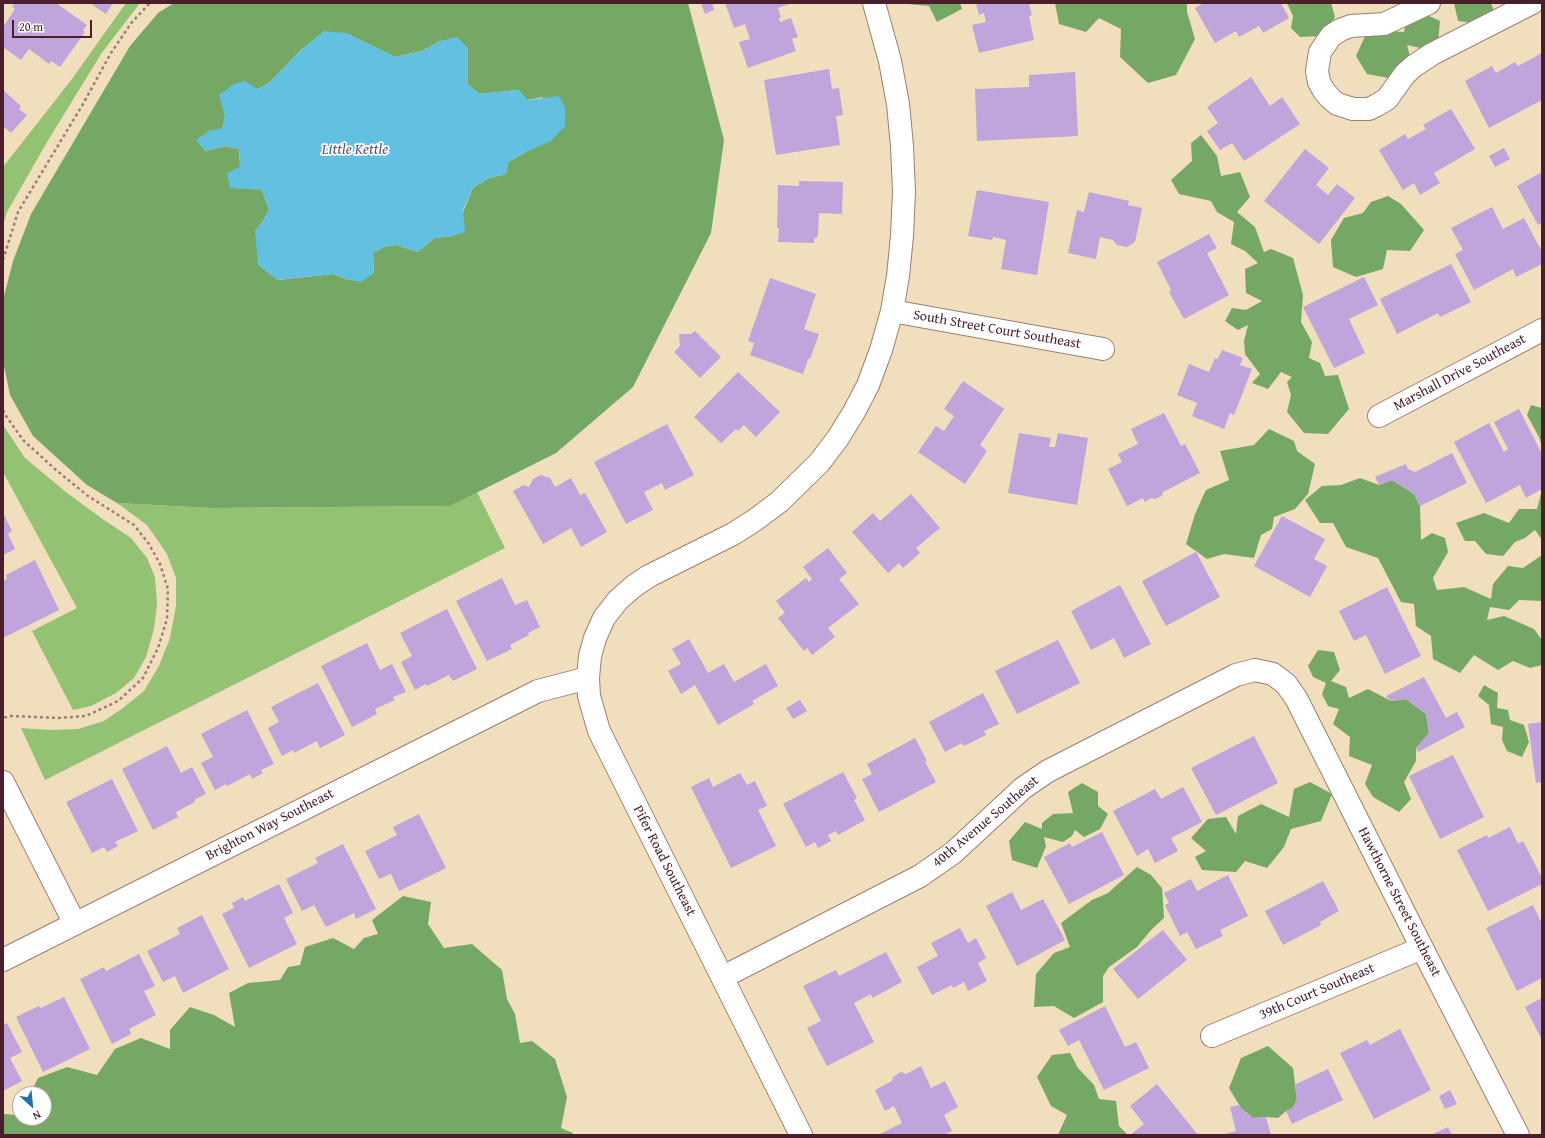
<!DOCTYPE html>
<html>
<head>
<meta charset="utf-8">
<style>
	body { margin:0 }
	#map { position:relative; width:1545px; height:1138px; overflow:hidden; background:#f0debd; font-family:"Gentium Book Plus",serif }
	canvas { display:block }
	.frame { position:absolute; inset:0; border:4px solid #4a1f2b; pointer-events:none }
	.north { position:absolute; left:12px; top:1086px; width:40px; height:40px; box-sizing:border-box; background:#fff; border:1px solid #b7a5aa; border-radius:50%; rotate:153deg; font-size:11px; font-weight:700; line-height:16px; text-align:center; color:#4a1f2b }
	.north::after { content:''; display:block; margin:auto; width:14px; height:18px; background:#1f6fb2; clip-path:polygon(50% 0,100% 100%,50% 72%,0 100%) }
	.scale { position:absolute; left:12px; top:20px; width:80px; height:18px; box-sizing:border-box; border:2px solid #4a1f2b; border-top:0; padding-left:5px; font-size:12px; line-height:14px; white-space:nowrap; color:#4a1f2b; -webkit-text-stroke:3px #fff; paint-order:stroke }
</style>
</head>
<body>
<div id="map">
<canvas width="1545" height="1138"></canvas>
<div class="frame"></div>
<div class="north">N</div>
<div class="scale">20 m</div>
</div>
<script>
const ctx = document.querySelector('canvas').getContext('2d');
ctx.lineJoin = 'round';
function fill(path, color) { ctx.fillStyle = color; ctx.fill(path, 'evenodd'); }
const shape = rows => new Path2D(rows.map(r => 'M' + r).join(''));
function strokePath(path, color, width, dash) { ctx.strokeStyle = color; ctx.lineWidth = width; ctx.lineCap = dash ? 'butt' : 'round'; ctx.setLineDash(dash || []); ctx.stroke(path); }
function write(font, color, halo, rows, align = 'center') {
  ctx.font = font + ' "Gentium Book Plus",serif'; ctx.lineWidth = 3.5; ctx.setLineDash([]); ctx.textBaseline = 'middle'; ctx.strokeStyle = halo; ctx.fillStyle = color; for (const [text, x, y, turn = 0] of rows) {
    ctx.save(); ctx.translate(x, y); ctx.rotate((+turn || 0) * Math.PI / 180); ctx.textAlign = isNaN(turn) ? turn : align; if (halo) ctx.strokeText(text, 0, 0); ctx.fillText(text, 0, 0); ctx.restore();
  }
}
fill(shape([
	[126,3,140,3,101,54,47,142,7,212,3,225,3,167,72,79],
	[3,425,25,458,67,493,104,520,131,538,147,558,155,577,157,604,154,629,146,657,134,678,116,693,91,706,73,710,32,631,77,608,3,472],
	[477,492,505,548,45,780,21,728,50,730,78,729,104,721,123,708,144,691,159,666,170,638,176,606,176,578,167,554,147,525,117,503,211,508,450,506]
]), '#92c272');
fill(shape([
	[174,3,688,3,724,140,711,233,633,387,556,453,450,506,211,508,117,503,87,485,33,436,10,395,3,361,3,300,13,261,31,214,130,46,158,13],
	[346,33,395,57,422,51,440,41,468,48,468,85,480,94,518,90,527,100,543,97,526,152,508,162,506,174,489,178,473,188,453,236,435,238,417,252,397,245,384,247,373,253,374,273,349,280,333,274,277,280,255,231,263,221,269,210,262,190,240,167,239,149,225,146,205,151,209,131,222,129,225,117,258,89,269,83,303,48],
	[907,3,960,3,962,9,937,22,929,6,907,4],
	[1055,3,1187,3,1187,12,1195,39,1176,75,1148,83,1120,57,1121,29,1099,18,1086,32,1059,24],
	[1287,3,1331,3,1335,17,1322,36,1300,37,1291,28,1293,16],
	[1454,3,1491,3,1494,11,1482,24,1458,21],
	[1420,12,1440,21,1438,42,1425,49,1407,45,1411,60,1394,79,1367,74,1356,56,1366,34,1390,31,1404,32,1406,22],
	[1201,135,1217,156,1221,176,1240,172,1250,197,1237,212,1255,227,1264,252,1271,249,1293,258,1303,295,1301,322,1312,342,1309,358,1320,363,1325,376,1338,375,1349,409,1328,434,1304,433,1287,412,1291,395,1287,382,1292,377,1281,372,1268,389,1252,383,1260,374,1245,354,1244,341,1248,325,1238,330,1225,321,1232,308,1246,310,1262,301,1246,293,1245,269,1258,263,1245,251,1231,244,1234,222,1217,212,1211,201,1179,194,1171,180,1192,161,1191,143],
	[1388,196,1401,204,1424,230,1410,251,1387,250,1383,269,1356,277,1333,267,1331,240,1344,218,1363,213,1371,202],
	[1531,405,1542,408,1542,446,1539,437,1527,415],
	[1269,429,1294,441,1297,451,1315,464,1308,494,1295,509,1274,517,1272,529,1261,535,1254,558,1224,554,1207,559,1186,544,1195,514,1206,490,1229,480,1220,451,1254,445],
	[1360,478,1379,485,1392,480,1414,494,1420,506,1421,540,1432,533,1445,538,1448,552,1433,578,1437,590,1464,587,1491,599,1493,584,1508,566,1523,568,1542,555,1542,601,1519,600,1509,610,1490,607,1487,620,1504,616,1534,629,1542,640,1542,665,1530,668,1513,661,1498,670,1474,655,1460,673,1433,659,1431,636,1416,626,1414,604,1401,602,1378,558,1346,547,1333,523,1320,523,1305,500,1322,486,1341,485],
	[1542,493,1542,540,1535,530,1525,538,1515,542,1503,556,1486,554,1475,541,1465,541,1456,523,1484,513,1509,523,1519,509,1537,509,1541,494],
	[1318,650,1334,652,1340,670,1331,681,1346,687,1349,698,1368,689,1391,701,1406,699,1426,714,1429,733,1416,748,1416,761,1404,782,1411,799,1399,812,1373,797,1365,784,1372,765,1349,756,1350,737,1333,724,1339,709,1328,706,1322,694,1326,683,1313,677,1308,666],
	[1484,685,1498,693,1497,708,1508,710,1510,720,1524,725,1529,742,1522,757,1507,751,1502,740,1503,727,1491,724,1489,705,1478,696],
	[1310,782,1332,794,1321,821,1291,829,1284,847,1267,868,1245,861,1236,872,1202,870,1195,857,1206,851,1191,838,1208,819,1226,817,1236,834,1238,816,1261,804,1289,817,1294,789],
	[1082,783,1098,792,1098,806,1108,814,1100,829,1084,837,1075,830,1072,836,1063,842,1044,837,1046,846,1037,868,1012,860,1009,841,1025,822,1042,829,1042,823,1053,814,1073,813,1068,792],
	[1137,867,1151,875,1162,888,1164,918,1151,930,1137,947,1109,967,1103,976,1103,1002,1074,1018,1054,1006,1034,1007,1036,974,1054,953,1070,947,1061,923,1092,900,1108,893],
	[403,896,431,902,428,924,444,948,472,944,502,970,507,999,515,1014,520,1043,532,1041,555,1059,567,1097,561,1128,573,1133,572,1135,3,1135,3,1114,20,1115,20,1118,44,1118,44,1094,30,1094,38,1078,67,1067,97,1075,115,1049,141,1038,170,1049,170,1030,190,1007,214,1015,235,1027,229,993,248,983,280,980,288,967,300,965,305,947,333,938,354,949,364,938,378,934,372,920],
	[1268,1046,1293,1068,1297,1099,1293,1108,1286,1111,1278,1118,1266,1117,1253,1118,1241,1108,1229,1088,1241,1058],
	[1070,1053,1078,1068,1094,1085,1099,1099,1116,1101,1119,1126,1128,1135,1058,1135,1067,1115,1051,1106,1037,1077,1052,1055]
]), '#75a864');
fill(shape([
	[324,31,346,33,395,57,422,51,440,41,457,37,468,48,468,85,480,94,518,90,528,100,559,96,565,108,565,126,551,141,526,152,508,162,506,174,489,178,473,188,463,210,465,232,453,236,435,238,417,252,397,245,384,247,373,253,374,273,361,282,349,280,333,274,277,280,258,265,255,231,263,221,269,210,262,190,230,188,227,173,240,167,239,149,225,146,205,151,196,140,209,131,222,128,225,117,219,95,234,84,244,81,258,89,269,83,303,48]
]), '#62c0e0');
fill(shape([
	[15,3,56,3,87,25,83,30,85,32,60,67,51,61,49,64,29,49,21,60,3,47,3,27,15,9,12,7],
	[90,3,113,3,106,14],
	[701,3,712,3,714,10,705,14],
	[725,3,792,3,778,8,781,17,779,18,780,22,791,18,798,37,792,39,796,51,748,68,739,42,750,39,745,24,734,28],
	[976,3,1029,3,1032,15,1029,16,1034,40,979,53,972,25,986,22,984,13,979,15],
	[1204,3,1281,3,1289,18,1263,33,1259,26,1239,37,1236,31,1215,43,1195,8],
	[1542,53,1542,100,1489,128,1465,81,1492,66,1496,73,1515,62,1518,66],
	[829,69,832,89,839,88,843,115,836,116,840,145,776,155,764,80],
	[1075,72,1078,136,977,141,975,89,1029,87,1029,75],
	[1251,77,1270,106,1282,97,1300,124,1244,161,1232,143,1220,150,1207,131,1218,123,1207,107],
	[3,90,21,106,19,109,27,115,11,133,3,126],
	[1451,109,1475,149,1434,173,1440,183,1420,195,1414,183,1403,190,1379,150,1405,134,1408,139,1426,129,1423,125],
	[1504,148,1510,159,1495,167,1489,156],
	[1305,149,1329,168,1316,185,1328,195,1337,184,1355,198,1319,244,1264,201],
	[1542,172,1542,223,1538,225,1517,186],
	[799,181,843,182,842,214,819,213,818,236,814,239,814,243,778,242,779,228,777,228,778,185,799,186],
	[977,190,1049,202,1037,275,1001,269,1006,240,993,237,992,240,968,236],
	[1089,192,1129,201,1128,205,1142,208,1135,242,1127,247,1117,245,1113,240,1100,237,1096,259,1068,253,1077,210,1084,212],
	[1492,207,1503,229,1524,218,1542,252,1542,264,1516,277,1513,269,1474,290,1455,254,1463,250,1451,228],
	[1209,234,1217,248,1207,253,1229,295,1184,319,1169,292,1171,290,1157,262],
	[1451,264,1471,302,1440,317,1438,313,1397,334,1380,299],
	[1364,277,1378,305,1349,319,1365,353,1334,368,1303,307],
	[770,278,816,294,804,329,819,334,810,359,808,359,803,374,750,355,754,343,748,341],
	[695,331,721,357,700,378,674,352,680,346,679,334,691,334],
	[1222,350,1243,358,1240,365,1252,369,1234,415,1230,413,1224,429,1192,416,1197,403,1177,395,1189,364,1209,372,1215,358,1218,359],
	[738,372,780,412,756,437,744,425,738,431,736,429,721,443,694,417],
	[963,381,1004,409,980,445,987,451,965,484,918,452,936,426,944,431,954,416,944,409],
	[1519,409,1542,454,1542,489,1526,498,1520,485,1486,503,1454,442,1489,423,1504,452,1508,449,1494,422],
	[1164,413,1181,446,1185,444,1200,473,1163,492,1162,496,1155,499,1151,498,1145,502,1143,498,1127,506,1108,469,1122,462,1118,454,1138,444,1131,429],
	[667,424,694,475,665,490,662,483,644,492,653,510,626,524,594,462],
	[1019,433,1051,438,1049,447,1055,447,1058,433,1088,438,1077,505,1008,493],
	[1452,453,1467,483,1420,506,1414,494,1392,480,1379,485,1375,477,1406,464,1408,469,1415,472],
	[541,475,550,478,555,487,571,478,580,495,585,493,607,532,581,547,571,528,543,544,513,491,524,485,529,487,533,479],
	[911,494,940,528,916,548,920,553,903,568,899,563,888,573,852,532,873,513,880,521],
	[3,513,12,531,8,534,15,549,3,555],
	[1282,516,1325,539,1314,559,1327,566,1310,597,1254,566],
	[828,548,847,573,839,579,859,604,828,628,835,637,812,655,807,648,804,651,778,618,785,613,776,601,806,578,809,582,812,579,803,567],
	[1196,552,1220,597,1166,626,1142,581],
	[35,560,59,610,3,638,3,581,7,579,6,575],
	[502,578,515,605,527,600,540,627,528,633,529,635,510,645,512,649,487,661,456,601],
	[1120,585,1151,644,1124,658,1114,638,1091,650,1071,611],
	[1387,587,1421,656,1385,674,1366,635,1354,641,1339,611],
	[447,609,477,669,453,681,449,675,427,686,426,684,415,690,401,662,412,656,400,633],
	[689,639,708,673,724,664,734,682,766,664,778,686,752,701,754,704,718,725,695,685,681,694,668,671,681,664,672,649],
	[1058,640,1080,683,1017,714,995,671],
	[367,643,380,670,392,664,406,692,393,697,395,700,375,709,377,714,352,727,321,666],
	[1424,677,1446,718,1457,712,1465,727,1418,752,1416,748,1429,733,1426,714,1406,699,1391,701,1386,696],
	[318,683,345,735,320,748,317,741,294,753,293,750,282,756,268,728,279,722,271,707],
	[983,693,999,724,984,731,986,735,964,746,962,743,945,752,929,722],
	[800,700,807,711,793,719,786,708],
	[247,710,274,764,261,770,263,773,252,779,250,774,227,786,226,784,215,790,201,763,213,757,201,734],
	[1542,722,1542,782,1536,783,1528,724],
	[1254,736,1278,783,1216,815,1191,768],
	[915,738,927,761,925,762,936,782,879,812,862,779,872,774,867,764],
	[167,746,181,773,192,767,206,794,194,800,195,802,176,812,178,817,153,830,122,769],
	[1453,755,1484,817,1440,839,1409,776],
	[843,772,857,798,854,800,865,820,838,835,836,831,828,835,831,841,818,848,815,842,806,847,783,804],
	[740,773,747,785,755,781,767,806,758,810,776,846,731,868,691,787,709,778,713,787],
	[112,779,138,831,115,842,118,846,107,852,104,847,92,853,66,802],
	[1183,787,1202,822,1171,838,1178,851,1155,863,1148,849,1137,856,1113,811,1155,789,1161,799],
	[419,814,446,868,399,891,391,874,379,879,365,851,397,835,393,827],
	[1510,827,1518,844,1523,841,1542,878,1542,884,1488,911,1457,850,1487,835,1488,838],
	[1102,832,1124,875,1069,904,1044,857,1070,843,1072,847],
	[343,844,376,909,356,919,354,913,326,927,314,905,302,911,286,879,318,863,315,858],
	[1228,875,1248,916,1220,930,1223,936,1196,949,1187,932,1180,936,1165,905,1169,903,1164,893,1191,879,1197,891],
	[1323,881,1339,911,1320,922,1321,925,1283,945,1265,911],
	[279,884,293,913,284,918,297,944,249,968,222,914,234,908,232,903,243,897,245,901],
	[1012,892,1021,910,1043,899,1065,940,1017,966,986,906],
	[1533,905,1542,924,1542,978,1517,991,1486,928],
	[202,915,229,969,183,993,175,976,163,982,147,951,180,934,177,928],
	[960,928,968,943,976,938,986,958,978,963,987,981,968,991,964,982,953,988,952,985,932,995,917,967,938,956,931,943],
	[1163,930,1187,960,1138,999,1113,969],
	[886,952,902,982,872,998,871,994,854,1003,874,1042,827,1066,807,1028,821,1021,803,986,836,970,839,976],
	[139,954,155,986,144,991,156,1015,129,1029,131,1034,112,1044,80,979,104,967,106,971],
	[64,997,90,1049,43,1072,16,1017,39,1006,41,1008],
	[1542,998,1542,1040,1525,1007],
	[1105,1006,1125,1047,1136,1042,1149,1068,1104,1090,1079,1040,1068,1046,1059,1030],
	[7,1023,22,1052,10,1058,22,1081,3,1091,3,1025],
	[1400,1029,1431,1090,1374,1119,1340,1053,1367,1040,1370,1045],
	[921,1066,931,1088,945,1081,958,1107,944,1115,952,1131,943,1135,878,1135,902,1123,894,1106,885,1111,875,1090,892,1081,893,1077,901,1072,906,1074],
	[1328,1069,1343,1100,1292,1124,1286,1111,1293,1108,1297,1099,1294,1085],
	[1157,1084,1198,1135,1130,1135,1144,1124,1130,1106],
	[1450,1090,1457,1104,1445,1109,1439,1096],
	[1239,1105,1241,1108,1253,1118,1266,1117,1271,1135,1221,1135,1236,1131,1230,1107],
	[1448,1127,1452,1135,1431,1135]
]), '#c0a4dc');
const street = shape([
	[1429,3,1384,24,1351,26,1340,30,1331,36,1320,52,1317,71,1319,82,1324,91,1330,98,1337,104,1353,109,1369,109,1377,105,1387,99,1405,74,1414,66,1432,54,1532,3],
	[892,311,1103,349],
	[1379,416,1542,330],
	[3,782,75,924],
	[3,960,538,691,588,678],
	[723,977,920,876,953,853,1023,788,1048,771,1236,675,1255,670,1273,674,1286,684,1296,698,1422,948,1518,1135],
	[1212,1036,1422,948],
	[801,1135,599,731,589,696,588,678,590,656,595,638,604,618,618,600,634,586,649,576,733,534,755,520,779,502,819,463,838,438,854,412,868,385,881,350,892,311,898,276,902,236,904,192,902,146,898,104,890,61,874,3]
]);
strokePath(street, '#9d7e74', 24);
strokePath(shape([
	[3,260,18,212,83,104,111,53,132,22,150,3],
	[3,410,6,416,23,440,56,470,88,496,134,525,149,544,160,564,168,589,167,619,158,648,143,678,118,701,86,716,58,718,10,716,3,718]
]), '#9d7e74', 2.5, [3, 3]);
strokePath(street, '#fff', 22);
write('14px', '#4a1f2b', '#fff', [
	["South Street Court Southeast",997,330,10],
	["Marshall Drive Southeast",1460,373,-28],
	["40th Avenue Southeast",986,822,-40],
	["Brighton Way Southeast",270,825,-27],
	["Pifer Road Southeast",664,861,63],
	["Hawthorne Street Southeast",1399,902,63],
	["39th Court Southeast",1317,992,-23]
]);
write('italic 15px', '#52576a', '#fff', [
	["Little Kettle",355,150]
]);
</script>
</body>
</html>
